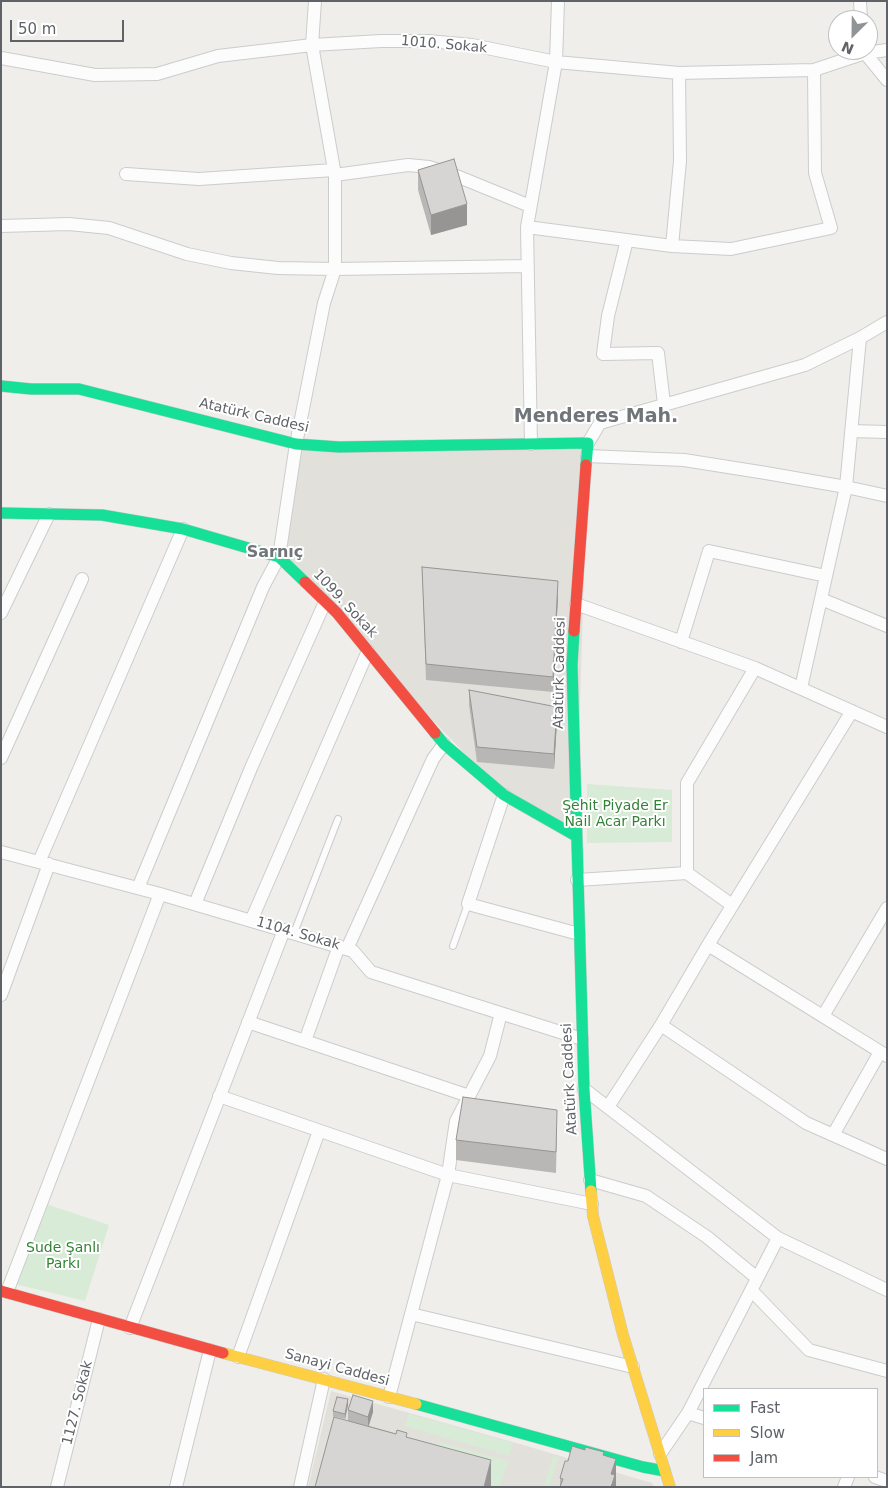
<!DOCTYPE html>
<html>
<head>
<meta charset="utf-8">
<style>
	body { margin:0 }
	#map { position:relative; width:888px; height:1488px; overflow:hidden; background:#efeeea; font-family:"DejaVu Sans",sans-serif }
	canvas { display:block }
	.frame { position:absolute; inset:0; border:2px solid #5f6368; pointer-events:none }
	.legend { position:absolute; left:703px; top:1388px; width:175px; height:90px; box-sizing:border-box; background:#fff; border:1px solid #bfc1c3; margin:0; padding:6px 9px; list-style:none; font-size:15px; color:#5f6368 }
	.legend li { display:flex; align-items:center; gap:10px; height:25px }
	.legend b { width:25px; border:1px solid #bfc1c3 }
	.north { position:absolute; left:828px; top:10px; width:50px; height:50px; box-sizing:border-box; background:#fff; border:1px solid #bfc1c3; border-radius:50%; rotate:203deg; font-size:14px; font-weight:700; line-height:20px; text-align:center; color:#5f6368 }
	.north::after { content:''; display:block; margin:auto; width:18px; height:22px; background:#919496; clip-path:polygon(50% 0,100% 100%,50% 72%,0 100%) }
	.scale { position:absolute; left:10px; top:20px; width:114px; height:22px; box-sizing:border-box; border:2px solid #5f6368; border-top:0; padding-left:6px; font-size:15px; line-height:18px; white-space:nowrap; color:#5f6368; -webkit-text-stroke:4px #fff; paint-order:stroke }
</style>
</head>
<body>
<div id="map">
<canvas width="888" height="1488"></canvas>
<div class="frame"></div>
<ul class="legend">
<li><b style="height:6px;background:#16e098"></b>Fast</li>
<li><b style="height:6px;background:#ffcf43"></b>Slow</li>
<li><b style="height:6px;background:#f24e42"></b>Jam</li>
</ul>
<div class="north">N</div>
<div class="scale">50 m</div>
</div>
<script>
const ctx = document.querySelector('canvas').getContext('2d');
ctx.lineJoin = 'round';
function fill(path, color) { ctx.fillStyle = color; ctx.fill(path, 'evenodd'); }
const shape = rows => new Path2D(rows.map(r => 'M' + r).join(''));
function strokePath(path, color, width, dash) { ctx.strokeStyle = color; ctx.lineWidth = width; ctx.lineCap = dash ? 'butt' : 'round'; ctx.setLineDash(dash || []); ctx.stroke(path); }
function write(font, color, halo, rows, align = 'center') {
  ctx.font = font + ' "DejaVu Sans",sans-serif'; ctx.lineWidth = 4; ctx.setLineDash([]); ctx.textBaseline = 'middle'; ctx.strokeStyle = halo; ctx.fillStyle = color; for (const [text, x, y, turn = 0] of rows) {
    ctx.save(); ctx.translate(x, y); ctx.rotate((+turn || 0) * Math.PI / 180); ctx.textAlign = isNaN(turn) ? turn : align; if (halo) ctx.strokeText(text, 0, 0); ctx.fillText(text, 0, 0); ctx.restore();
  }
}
fill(shape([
	[588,443,576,836,504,795,279,558,296,444],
	[331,1391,520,1444,652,1483,654,1487,308,1487]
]), '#e2e0da');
fill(shape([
	[587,784,672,790,672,842,587,843],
	[46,1204,109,1225,85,1301,15,1284],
	[408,1414,513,1443,509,1456,405,1426],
	[439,1442,508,1461,500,1487,488,1487,429,1471],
	[553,1456,558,1458,549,1487,544,1487]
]), '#d8ebd6');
const lane = shape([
	[294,933,338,819],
	[453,946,468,904]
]);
const street = shape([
	[860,1,861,20],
	[865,53,887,80],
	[1,58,95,75,157,74,218,56,312,45,381,41,428,41,472,45,556,62,679,73,814,70,865,53,887,50],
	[126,174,199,179,334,170],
	[335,175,408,165,429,167,459,177,530,206],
	[1,226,69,224,109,228,187,254,231,263,278,268,335,269,527,266],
	[527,227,672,246,731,249,831,228,815,173,814,70],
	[627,240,608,316,603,354,658,353,664,404],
	[672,246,680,161,679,73],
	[851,431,887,432],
	[588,443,600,423,805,365,860,338,887,322],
	[531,444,527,227,556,62,558,1],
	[587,456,684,460,766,473,846,487,887,496],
	[821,599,887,626],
	[576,604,755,668,887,727],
	[1,613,49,514],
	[681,642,709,551,826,576],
	[801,688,846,487,860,338],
	[1,758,82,579],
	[504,795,468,904,579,934],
	[1,852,160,894,353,951,371,972,582,1039],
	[39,862,183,529],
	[687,873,687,783,755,668],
	[577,880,687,873,732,905],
	[138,888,263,587,279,557,296,444,324,303,335,269,335,175,312,45,315,1],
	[195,904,251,768,325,602],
	[251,921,368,651],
	[708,945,887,1056],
	[347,949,433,759,444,744],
	[1,995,49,864],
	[823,1016,887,908],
	[248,1022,469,1096],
	[661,1025,806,1123,887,1159],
	[305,1041,339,946],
	[584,1089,778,1238,887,1290],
	[219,1096,448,1175,592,1204],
	[608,1107,661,1025,708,945,852,711],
	[833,1135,880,1052],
	[590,1180,646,1196,707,1237,757,1278],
	[751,1290,809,1350,887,1371],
	[7,1292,160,894],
	[411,1314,633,1367],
	[130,1328,284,930],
	[238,1357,319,1131],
	[389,1397,448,1175,456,1121,490,1056,501,1013],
	[688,1413,704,1418],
	[660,1454,688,1413,778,1238],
	[875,1477,887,1481],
	[57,1487,99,1319],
	[176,1487,210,1350],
	[300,1487,324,1379],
	[844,1487,848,1477]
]);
const fast = shape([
	[1,386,31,389,79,389,296,444,339,447,588,443,586,465],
	[1,513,102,515,183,529,279,557,305,582],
	[574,631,572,665,584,1089,591,1191],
	[435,733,444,744,504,795,576,836],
	[416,1404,643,1467,665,1471]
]);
const slow = shape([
	[591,1191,593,1216,623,1335,670,1487],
	[223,1353,416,1404]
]);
const jam = shape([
	[305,582,337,613,435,733],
	[574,631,586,465],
	[1,1291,223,1353]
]);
strokePath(lane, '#cbcccc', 8);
strokePath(street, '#cbcccc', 14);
strokePath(fast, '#cacacb', 12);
strokePath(slow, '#cacacb', 12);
strokePath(jam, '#cacacb', 12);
strokePath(lane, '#fdfcfc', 6);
strokePath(street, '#fdfcfc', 12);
strokePath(fast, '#16e098', 11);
strokePath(slow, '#ffcf43', 11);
strokePath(jam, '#f24e42', 11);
fill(shape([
	[418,170,467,225,431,235,418,190],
	[422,567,558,596,553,692,426,680],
	[469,690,557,722,554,769,477,762,469,705],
	[557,1130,556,1173,456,1160,456,1140],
	[348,1405,345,1419,333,1416,333,1411],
	[348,1410,373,1412,369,1426,407,1437,491,1487,348,1421],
	[604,1455,616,1487,560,1487,560,1478,568,1461]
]), '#b8b7b5');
fill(shape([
	[467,204,467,225,431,235,431,215],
	[558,581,558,596,553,692,553,677],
	[557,707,557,722,554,769,554,754],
	[348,1399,348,1405,345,1419,345,1414],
	[373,1401,373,1412,368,1427,368,1417],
	[616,1459,616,1487,611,1487,611,1474],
	[491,1460,491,1487,484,1487]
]), '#969594');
const building = shape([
	[454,159,467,204,431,215,418,170,454,159],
	[422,567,558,581,553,677,426,664,422,567],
	[469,690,557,707,554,754,477,747,469,690],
	[463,1097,557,1110,556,1152,456,1140,463,1097],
	[353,1395,373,1401,368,1417,348,1410,353,1395],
	[337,1397,348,1399,345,1414,333,1411,337,1397],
	[334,1417,396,1434,397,1430,407,1433,406,1437,491,1460,484,1487,315,1487,334,1417],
	[572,1446,585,1450,585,1447,604,1452,603,1455,616,1459,611,1474,615,1475,611,1487,560,1487,563,1479,560,1478,565,1461,568,1461,572,1446]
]);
fill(building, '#d6d5d3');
strokePath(building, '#969594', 1);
write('14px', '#5f6368', '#fff', [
	["1010. Sokak",444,45,5],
	["Atatürk Caddesi",254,416,13],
	["1099. Sokak",345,604,47],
	["Atatürk Caddesi",560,673,-89],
	["1104. Sokak",298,934,16],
	["Atatürk Caddesi",570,1079,-93],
	["Sanayi Caddesi",337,1368,15],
	["1127. Sokak",78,1403,-76]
]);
write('14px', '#348238', '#fff', [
	["Şehit Piyade Er",615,806],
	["Nail Acar Parkı",615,822],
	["Sude Şanlı",63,1248],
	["Parkı",63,1264]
]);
write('bold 16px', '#70757a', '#fff', [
	["Sarnıç",275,553]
]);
write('bold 19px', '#70757a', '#fff', [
	["Menderes Mah.",596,417]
]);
</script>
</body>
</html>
